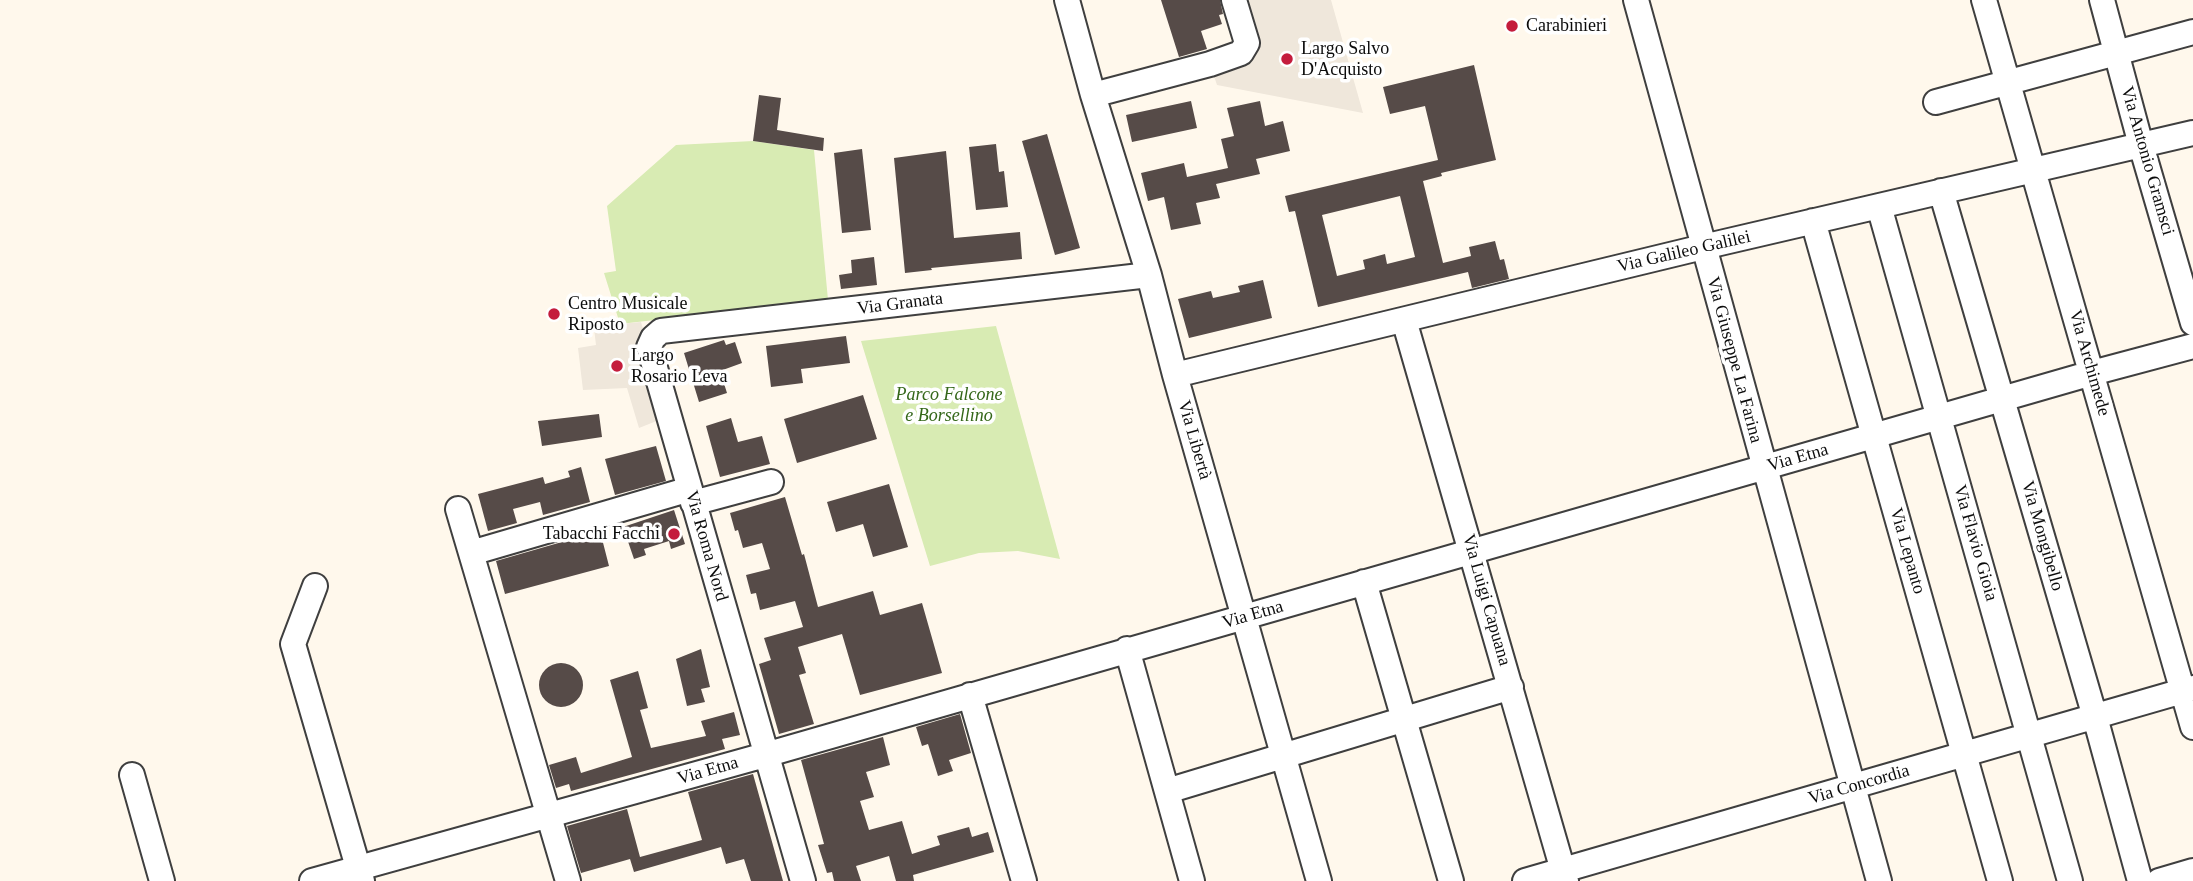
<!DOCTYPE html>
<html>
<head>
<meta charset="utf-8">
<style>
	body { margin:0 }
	canvas { display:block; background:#fff8ec }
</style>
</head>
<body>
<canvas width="2193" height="881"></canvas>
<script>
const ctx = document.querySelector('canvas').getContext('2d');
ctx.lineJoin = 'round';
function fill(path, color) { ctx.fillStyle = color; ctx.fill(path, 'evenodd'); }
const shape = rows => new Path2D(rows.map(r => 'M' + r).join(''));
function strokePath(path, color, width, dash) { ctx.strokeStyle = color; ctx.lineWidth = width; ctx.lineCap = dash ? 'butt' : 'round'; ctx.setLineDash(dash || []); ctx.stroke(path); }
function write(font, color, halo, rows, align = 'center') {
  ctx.font = font + ' Georgia,serif'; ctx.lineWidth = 7; ctx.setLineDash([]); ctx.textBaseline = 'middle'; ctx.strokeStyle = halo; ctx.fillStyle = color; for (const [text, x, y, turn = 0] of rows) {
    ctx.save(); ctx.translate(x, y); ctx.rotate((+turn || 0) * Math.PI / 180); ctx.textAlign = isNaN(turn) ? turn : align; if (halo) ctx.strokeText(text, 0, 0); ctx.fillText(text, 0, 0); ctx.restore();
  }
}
fill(shape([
	[753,141,814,150,828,300,620,324,604,273,616,271,607,206,676,145],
	[996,326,1060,559,1018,551,979,553,930,566,861,341]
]), '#d8ebb3');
fill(shape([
	[1234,0,1331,0,1363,113,1217,85,1210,64,1241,54],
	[618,319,620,324,641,322,669,416,639,428,627,388,583,390,578,348,596,345,593,320]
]), '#efe7db');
fill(shape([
	[1161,0,1220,0,1223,14,1219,15,1222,24,1201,31,1207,49,1179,57],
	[1474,65,1496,160,1441,173,1442,176,1423,181,1443,263,1471,256,1469,247,1495,241,1500,260,1504,259,1509,279,1472,288,1468,272,1318,307,1295,211,1289,212,1285,196,1438,160,1425,106,1390,114,1383,87],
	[1400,196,1415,257,1387,264,1385,254,1363,260,1365,269,1337,276,1322,215],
	[759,95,781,98,777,130,824,138,823,151,753,141],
	[1191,101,1197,128,1132,142,1126,115],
	[1260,101,1265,126,1283,121,1290,151,1256,159,1260,174,1216,184,1220,198,1196,203,1201,224,1171,230,1164,197,1148,201,1141,173,1184,163,1187,177,1228,168,1221,139,1234,136,1227,108],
	[1047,134,1080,248,1055,255,1022,141],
	[996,144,999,172,1004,171,1008,207,976,210,969,147],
	[862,149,871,230,842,233,834,153],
	[946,151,954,238,1020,232,1022,259,931,268,932,270,905,273,894,158],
	[874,257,877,285,841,289,839,275,852,273,851,260],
	[1263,280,1272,318,1189,338,1178,299,1211,291,1213,298,1240,292,1238,286],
	[846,336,850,363,801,369,803,383,771,387,766,346],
	[724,340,726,345,735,342,742,363,720,371,727,393,699,402,684,353],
	[863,395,877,439,797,463,784,419],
	[599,414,602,437,542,446,538,421],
	[731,418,738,442,762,436,770,464,720,477,706,426],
	[656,446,666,481,615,495,605,459],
	[581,467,590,502,543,515,540,502,513,509,517,523,488,531,478,494,543,477,545,484,570,477,568,471],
	[889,484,908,547,873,557,863,524,836,532,827,502],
	[785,497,802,555,804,554,818,607,873,591,880,615,922,603,942,673,860,695,842,634,798,647,806,673,799,675,814,724,779,734,759,664,771,660,764,638,803,627,795,601,760,610,756,593,751,594,746,575,770,569,762,543,743,548,738,530,735,531,730,513],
	[674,510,685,544,671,549,669,541,644,549,646,555,634,559,623,527],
	[600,531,609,566,505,594,496,561],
	[701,649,710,687,701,689,705,702,687,706,676,659],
	'539 685a22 22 0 1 1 44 0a22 22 0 1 1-44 0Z',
	[638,671,648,708,640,710,651,748,706,736,701,721,734,712,740,735,722,739,725,749,571,791,569,784,556,788,549,765,576,757,581,773,632,757,610,680],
	[960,714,971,753,949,760,953,771,938,776,928,744,922,746,916,727],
	[883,737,890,765,866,772,874,797,860,801,869,830,902,821,912,854,940,845,937,836,969,827,972,837,988,832,994,852,913,875,914,881,896,881,889,856,856,866,861,881,834,881,832,872,827,873,818,845,824,844,801,760],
	[753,774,783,881,751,881,744,859,726,864,721,847,634,872,630,859,581,873,567,826,627,809,640,857,702,840,688,792]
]), '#564b48');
const minor = shape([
	[1067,0,1093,95,1149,275,1175,375,1319,881],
	[1636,0,1879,881],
	[1984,0,2193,727],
	[2102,0,2141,145,2193,323],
	[1093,95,1210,64,1241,53,1247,43,1234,0],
	[1936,102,2193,32],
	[1941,191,2095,717,2140,881],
	[1879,206,2070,881],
	[1813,221,2000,881],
	[1404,320,1566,881],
	[1175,375,1703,247,2193,133],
	[693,503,771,482],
	[458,509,568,881],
	[471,553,690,489],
	[1364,582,1451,881],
	[315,586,293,644,362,881],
	[1127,649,1192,881],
	[970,695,1024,881],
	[132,775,162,881],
	[1167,791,1511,687],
	[312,881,765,755,2092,373,2193,346],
	[803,881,649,347,653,338,661,331,1149,275],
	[1525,881,2193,688],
	[2159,881,2193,871]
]);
strokePath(minor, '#3f3f3f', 28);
strokePath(minor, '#fff', 24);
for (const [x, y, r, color] of [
	[1512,26,7,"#c41c3c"],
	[1287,59,7,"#c41c3c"],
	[554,314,7,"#c41c3c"],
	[617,366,7,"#c41c3c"],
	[674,534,7,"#c41c3c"]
]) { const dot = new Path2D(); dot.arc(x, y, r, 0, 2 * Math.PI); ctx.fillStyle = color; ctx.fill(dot); strokePath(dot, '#fff', 2.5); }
write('18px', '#0c0c0c', '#fff', [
	["Carabinieri",1526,26],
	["Largo Salvo",1301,49],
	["D'Acquisto",1301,70],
	["Centro Musicale",568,304],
	["Riposto",568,325],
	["Largo",631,356],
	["Rosario Leva",631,377],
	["Tabacchi Facchi",660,534,"right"]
], 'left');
write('18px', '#0c0c0c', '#fff', [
	["Via Antonio Gramsci",2147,161,74],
	["Via Galileo Galilei",1684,252,-13],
	["Via Granata",900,304,-7],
	["Via Giuseppe La Farina",1734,360,75],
	["Via Archimede",2089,363,74],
	["Via Libertà",1194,440,74],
	["Via Etna",1798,458,-16],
	["Via Mongibello",2042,536,74],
	["Via Flavio Gioia",1975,543,74],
	["Via Roma Nord",706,546,74],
	["Via Lepanto",1907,551,74],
	["Via Luigi Capuana",1486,600,74],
	["Via Etna",1253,615,-16],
	["Via Etna",708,771,-16],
	["Via Concordia",1859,785,-16]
]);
write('italic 18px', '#346719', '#fff', [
	["Parco Falcone",949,395],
	["e Borsellino",949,416]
]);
</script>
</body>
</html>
